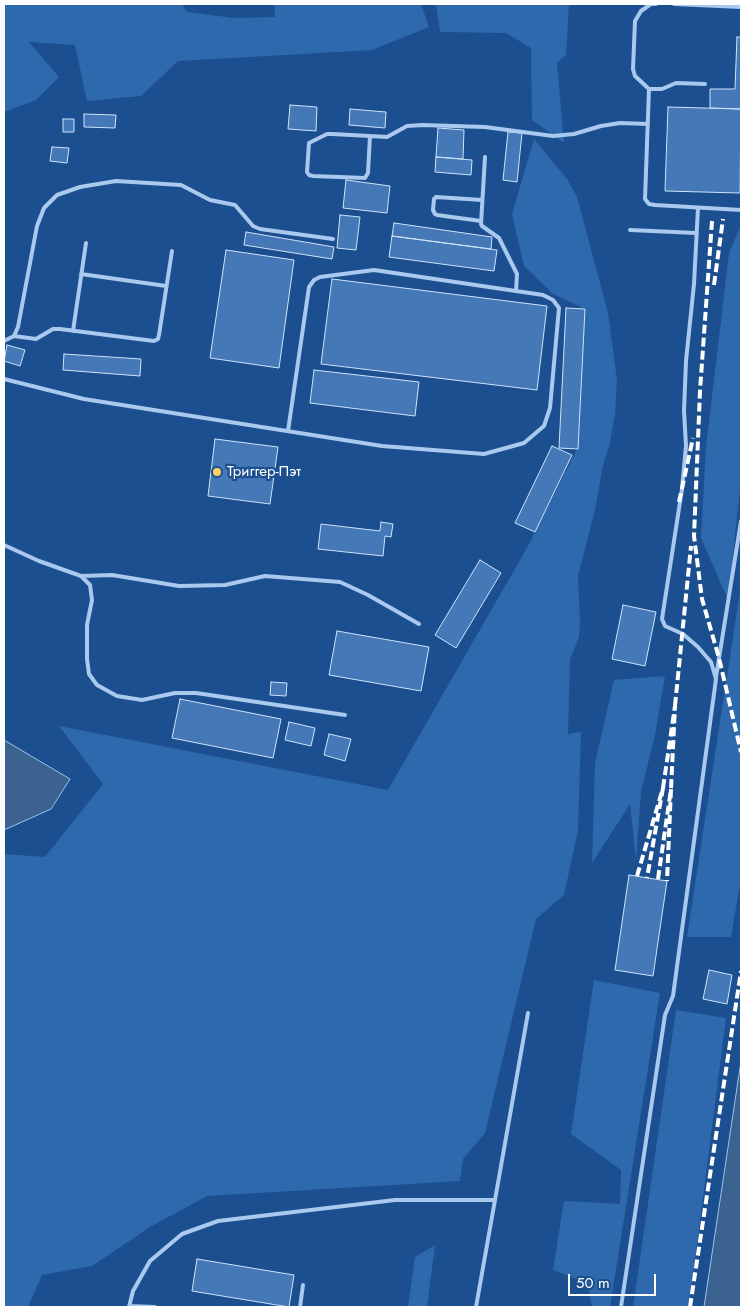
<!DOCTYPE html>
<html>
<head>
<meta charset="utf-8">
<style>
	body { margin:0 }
	#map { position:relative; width:745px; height:1311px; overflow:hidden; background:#1b4f8f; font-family:Jost,sans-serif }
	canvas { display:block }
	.frame { position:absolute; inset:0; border:5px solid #fff; pointer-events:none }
	.scale { position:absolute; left:568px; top:1274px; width:88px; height:22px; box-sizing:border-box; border:2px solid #fff; border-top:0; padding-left:6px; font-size:15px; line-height:18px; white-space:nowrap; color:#fff; -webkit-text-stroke:4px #1b4f8f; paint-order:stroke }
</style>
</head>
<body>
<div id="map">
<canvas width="745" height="1311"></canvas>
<div class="frame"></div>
<div class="scale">50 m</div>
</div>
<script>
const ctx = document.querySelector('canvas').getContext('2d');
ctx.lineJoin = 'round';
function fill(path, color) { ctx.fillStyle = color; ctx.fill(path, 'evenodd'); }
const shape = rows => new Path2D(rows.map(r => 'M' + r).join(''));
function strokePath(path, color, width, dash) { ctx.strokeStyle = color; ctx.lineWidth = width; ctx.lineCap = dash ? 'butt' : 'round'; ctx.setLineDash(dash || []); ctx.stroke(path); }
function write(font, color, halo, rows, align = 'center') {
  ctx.font = font + ' Jost,sans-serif'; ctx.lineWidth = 4.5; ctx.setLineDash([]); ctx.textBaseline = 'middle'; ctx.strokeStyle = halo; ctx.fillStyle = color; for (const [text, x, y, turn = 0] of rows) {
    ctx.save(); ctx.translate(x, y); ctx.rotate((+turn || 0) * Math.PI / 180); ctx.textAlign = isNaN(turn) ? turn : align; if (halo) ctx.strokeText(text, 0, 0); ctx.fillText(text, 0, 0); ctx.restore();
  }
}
fill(shape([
	[4,4,182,4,187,12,234,18,275,17,274,4,421,4,429,27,372,50,178,61,141,96,87,101,75,45,29,42,59,77,36,100,4,112],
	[436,4,569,4,566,55,557,63,564,143,532,120,531,48,506,33,440,32],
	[534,139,567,179,577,197,608,313,617,380,615,414,609,447,603,465,595,510,578,576,580,623,579,637,570,659,568,734,581,732,578,830,564,895,536,919,485,1133,463,1159,460,1181,207,1196,150,1227,92,1266,42,1275,28,1307,4,1307,4,854,45,857,103,784,59,726,388,790,528,546,577,449,585,309,553,294,524,266,512,214],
	[740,227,741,480,728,600,701,538,706,447,729,253],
	[741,585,741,878,731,937,687,937],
	[665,676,655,735,641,792,636,860,630,804,592,863,595,763,614,680],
	[594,980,660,993,610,1307,592,1307,587,1283,553,1270,564,1201,620,1204,621,1170,571,1134],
	[676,1010,726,1018,689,1307,633,1307],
	[435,1245,427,1307,408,1307,415,1257]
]), '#2e69ad');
const water = shape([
	[4,740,70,779,51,809,4,830,4,740],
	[741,1061,741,1307,704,1307,741,1061]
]);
fill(water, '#3c6290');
strokePath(water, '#9cc4f0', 1);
const building = shape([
	[737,37,741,37,741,109,710,108,710,89,735,89,737,37],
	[290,105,317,107,316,131,288,129,290,105],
	[668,107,741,109,740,193,665,191,668,107],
	[350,109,386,112,385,128,349,125,350,109],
	[84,114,116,115,115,128,84,127,84,114],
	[63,119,74,119,74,132,63,132,63,119],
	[438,128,464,130,463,159,436,157,438,128],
	[508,132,522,133,517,182,503,180,508,132],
	[52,147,69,148,67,163,50,161,52,147],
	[436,157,472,160,471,175,435,172,436,157],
	[346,180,390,186,387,213,343,208,346,180],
	[340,215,360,217,356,250,337,248,340,215],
	[394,223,492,237,491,249,392,236,394,223],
	[246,232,334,247,332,259,244,245,246,232],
	[392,236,497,250,494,271,389,257,392,236],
	[226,250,294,260,279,368,210,358,226,250],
	[332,279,547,306,537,390,321,364,332,279],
	[566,308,585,309,578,449,559,448,566,308],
	[7,345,25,350,20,366,4,361,7,345],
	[64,354,141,359,140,376,63,370,64,354],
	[314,370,419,382,415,416,310,403,314,370],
	[215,439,278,447,270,504,208,496,215,439],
	[552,446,572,455,535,532,515,523,552,446],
	[381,522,393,524,391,537,385,536,383,556,318,549,321,524,380,531,381,522],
	[480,560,501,573,456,648,435,635,480,560],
	[623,605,656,612,645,666,612,659,623,605],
	[337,631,429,647,421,691,329,675,337,631],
	[271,682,287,683,286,696,270,695,271,682],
	[180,699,281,719,273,758,172,738,180,699],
	[289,722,315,728,311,746,285,740,289,722],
	[329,734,351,739,345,761,324,755,329,734],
	[629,875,667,881,653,976,615,970,629,875],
	[709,970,732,975,727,1004,703,999,709,970],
	[197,1259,294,1275,289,1307,192,1291,197,1259]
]);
fill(building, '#4478b7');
strokePath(building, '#cfe3fa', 1);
strokePath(shape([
	[656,4,651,4,641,11,635,21,633,69,635,76,649,89,645,199,649,204,655,205,741,210],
	[674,4,741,7],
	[649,89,662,89,676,83,705,84],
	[370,136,368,173,365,178,313,176,309,175,307,172,309,143,327,134,332,134,370,136,387,137,407,126,422,125,485,127,553,136,574,134,601,126,620,123,648,124],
	[485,157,481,224,482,226,499,238,517,274,516,291],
	[481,221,437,215,435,214,433,210,434,199,436,197,482,200],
	[630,230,696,233],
	[81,274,166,286],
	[73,331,86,243],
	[14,336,36,339,53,329,60,329,154,341,158,339,159,335,172,251],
	[4,341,14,336,18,327,37,226,44,208,57,195,80,187,116,181,181,185,210,200,235,205,253,226,260,229,333,239],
	[4,379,84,399,382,446,484,454,524,443,544,426,550,408,559,308,553,300,543,295,374,270,320,277,314,280,309,287,288,431],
	[4,545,39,561,81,576,90,585,92,600,87,625,87,659,89,674,97,685,117,696,142,700,175,693,196,693,345,715],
	[81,576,112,575,179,586,225,585,265,576,340,582,368,595,419,624],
	[716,677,741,521],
	[129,1306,155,1307],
	[129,1307,133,1291,150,1261,182,1234,218,1221,395,1200,495,1200,528,1013],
	[300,1307,303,1285],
	[476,1307,495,1200],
	[621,1307,665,1015,673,996,716,679,711,662,698,647,683,634,665,626,662,619,682,489,686,446,684,411,686,361,694,284,698,208]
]), '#a9c9ee', 4);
strokePath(shape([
	[712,221,700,391,694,536,702,599,719,658,741,752],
	[714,285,723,219],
	[679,502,693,438],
	[675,706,691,546],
	[663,788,675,706,671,789],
	[637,876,663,788,647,878],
	[658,879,671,789,667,881],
	[690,1307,741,971]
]), '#fff', 4, [9, 4]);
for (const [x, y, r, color] of [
	[217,472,5,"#ffd166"]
]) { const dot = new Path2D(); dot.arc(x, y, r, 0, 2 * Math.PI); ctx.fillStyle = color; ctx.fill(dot); strokePath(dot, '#1b4f8f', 2); }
write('15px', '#fff', '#1b4f8f', [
	["Триггер-Пэт",227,472]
], 'left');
</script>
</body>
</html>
